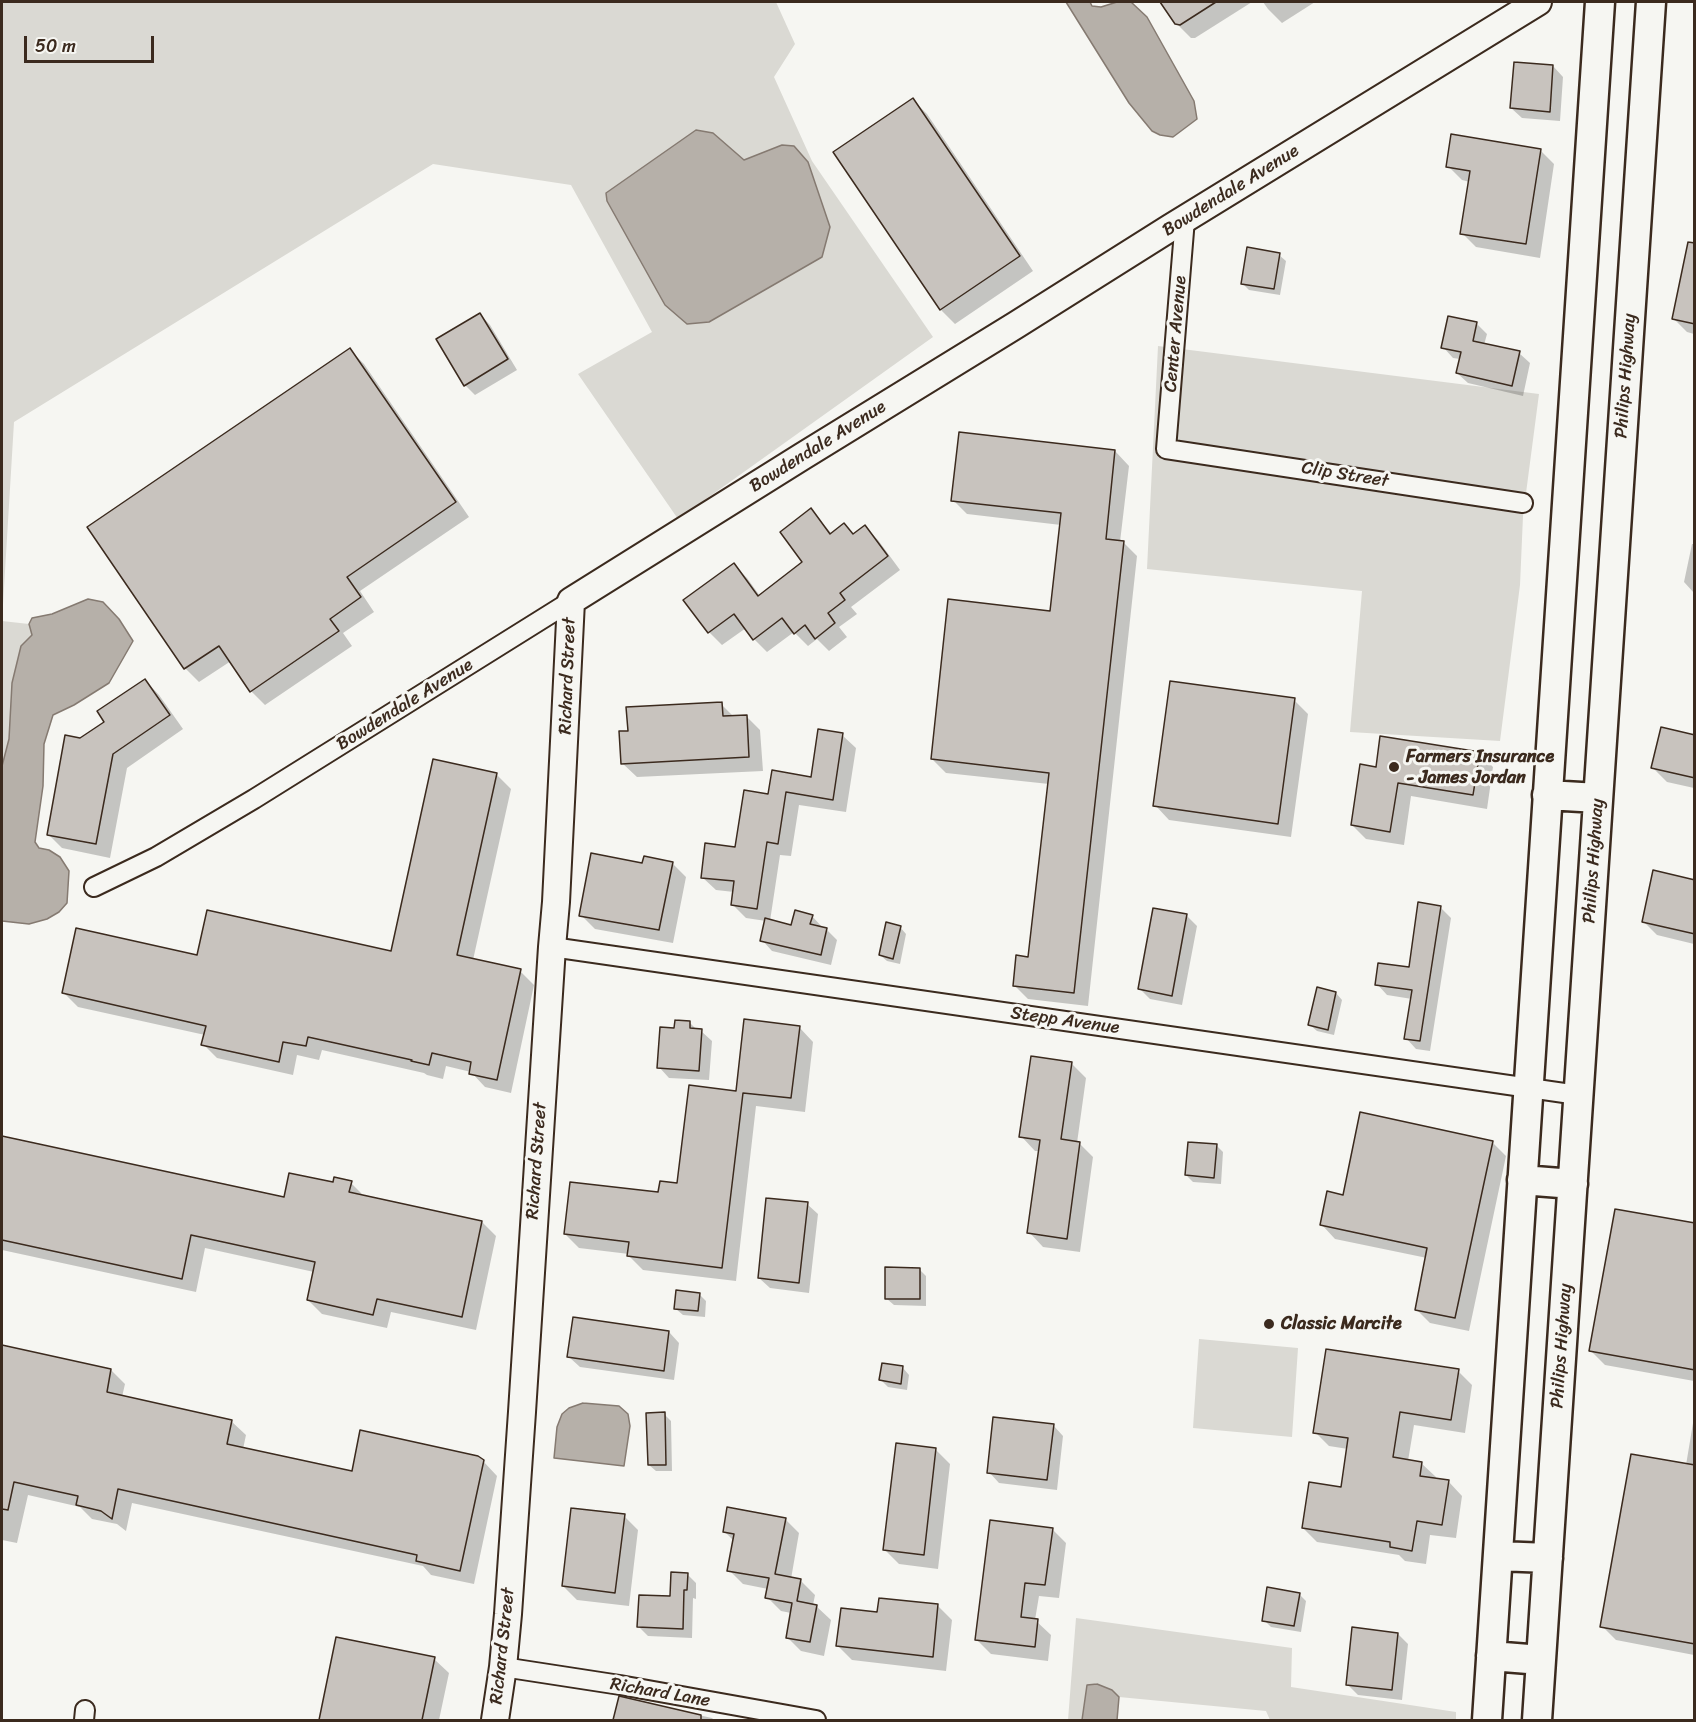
<!DOCTYPE html>
<html>
<head>
<meta charset="utf-8">
<style>
	body { margin:0 }
	#map { position:relative; width:1696px; height:1722px; overflow:hidden; background:#f6f6f2; font-family:Sriracha,sans-serif }
	canvas { display:block }
	.frame { position:absolute; inset:0; border:3px solid #3b2a1e; pointer-events:none }
	.scale { position:absolute; left:24px; top:36px; width:130px; height:27px; box-sizing:border-box; border:3px solid #3b2a1e; border-top:0; padding-left:8px; font-size:18px; line-height:21px; white-space:nowrap; color:#3b2a1e; -webkit-text-stroke:4px #f6f6f2; paint-order:stroke }
</style>
</head>
<body>
<div id="map">
<canvas width="1696" height="1722"></canvas>
<div class="frame"></div>
<div class="scale">50 m</div>
</div>
<script>
const ctx = document.querySelector('canvas').getContext('2d');
ctx.lineJoin = 'round';
function fill(path, color) { ctx.fillStyle = color; ctx.fill(path, 'evenodd'); }
const shape = rows => new Path2D(rows.map(r => 'M' + r).join(''));
function strokePath(path, color, width, dash) { ctx.strokeStyle = color; ctx.lineWidth = width; ctx.lineCap = dash ? 'butt' : 'round'; ctx.setLineDash(dash || []); ctx.stroke(path); }
function write(font, color, halo, rows, align = 'center') {
  ctx.font = font + ' Sriracha,sans-serif'; ctx.lineWidth = 6; ctx.setLineDash([]); ctx.textBaseline = 'middle'; ctx.strokeStyle = halo; ctx.fillStyle = color; for (const [text, x, y, turn = 0] of rows) {
    ctx.save(); ctx.translate(x, y); ctx.rotate((+turn || 0) * Math.PI / 180); ctx.textAlign = isNaN(turn) ? turn : align; if (halo) ctx.strokeText(text, 0, 0); ctx.fillText(text, 0, 0); ctx.restore();
  }
}
fill(shape([
	[2,2,776,2,795,44,774,77,812,161,933,337,678,519,578,374,652,332,571,185,433,164,14,422,2,621,29,624,32,635,21,646,12,683,9,739,2,766],
	[713,133,744,160,782,145,665,304,607,201,606,193],
	[1158,346,1539,394,1523,516,1520,585,1500,741,1350,732,1362,591,1147,569],
	[1199,1339,1298,1348,1292,1437,1193,1428],
	[1076,1618,1292,1648,1291,1687,1456,1712,1456,1720,1270,1720,1266,1711,1119,1697,1112,1690,1087,1686,1082,1720,1068,1720]
]), '#dad9d3');
const water = shape([
	[1066,2,1090,2,1092,6,1101,7,1117,2,1131,2,1147,17,1194,101,1197,119,1173,137,1160,135,1152,131,1129,103,1066,2],
	[696,130,713,133,744,160,782,145,794,146,808,162,830,227,822,257,709,322,687,324,665,305,607,201,606,193,696,130],
	[88,599,103,602,119,619,133,641,109,683,74,705,53,715,44,744,43,786,35,842,39,848,49,850,60,857,69,871,67,903,59,912,47,919,29,924,2,921,2,766,9,739,12,683,21,646,32,635,29,624,32,618,52,614,88,599],
	[583,1403,619,1406,628,1414,630,1426,624,1466,554,1458,557,1427,562,1414,569,1408,583,1403],
	[1097,1684,1112,1690,1119,1697,1117,1720,1082,1720,1087,1685,1097,1684]
]);
fill(water, '#b6b0a9');
strokePath(water, '#857a71', 1.5);
fill(shape([
	[1162,2,1252,2,1195,38,1191,38,1176,23],
	[1263,2,1315,2,1282,23,1268,9],
	[1553,66,1563,77,1560,121,1522,118,1511,108],
	[913,100,927,114,1033,271,955,324,941,310,835,153],
	[1540,150,1554,164,1540,258,1476,247,1462,233,1470,182,1462,180,1448,166],
	[1279,255,1286,261,1280,295,1249,290,1242,283],
	[1694,258,1694,334,1687,332,1673,318],
	[480,314,490,325,517,370,475,395,465,385],
	[1476,323,1487,334,1484,345,1519,353,1530,363,1523,396,1468,383,1457,373,1460,359,1453,358,1443,347],
	[350,350,364,364,469,517,360,591,374,612,343,633,352,646,265,705,251,691,231,661,199,682,185,668],
	[1115,451,1129,466,1120,542,1123,542,1137,556,1088,1006,1028,999,1014,985,1030,958,1049,784,946,773,932,759,1051,613,1061,525,967,514,953,500],
	[811,510,832,534,854,535,865,527,878,540,900,570,851,607,857,614,839,627,847,637,829,651,817,639,808,646,794,632,767,652,754,639,746,628,722,645,709,632,685,600,734,565,747,578,760,596,804,562],
	[1692,544,1694,544,1694,593,1684,582],
	[145,680,159,695,183,729,127,768,110,858,62,848,48,834,80,740,106,722],
	[1294,700,1308,714,1291,837,1169,820,1155,805],
	[721,704,734,717,746,716,760,730,763,771,637,777,622,763,629,732],
	[842,735,856,748,846,812,799,805,791,856,780,855,770,921,792,927,812,916,822,927,822,929,827,930,837,940,831,965,772,951,762,940,766,921,746,918,732,904,734,892,716,890,702,877,736,849,769,795,812,778],
	[1694,737,1694,788,1667,782,1653,768],
	[1479,753,1493,767,1487,809,1411,796,1404,845,1366,839,1352,825,1377,768],
	[497,775,511,789,473,960,520,971,534,985,511,1093,485,1087,471,1072,446,1066,443,1079,427,1075,424,1073,322,1050,319,1060,297,1055,293,1075,217,1058,203,1044,205,1035,78,1007,64,993,198,957,392,953],
	[672,863,686,877,673,943,595,929,581,915,643,864],
	[1694,881,1694,944,1657,935,1643,921],
	[1440,907,1451,918,1430,1051,1416,1049,1406,1038,1412,999,1387,995,1377,984,1410,969],
	[1186,915,1197,926,1182,1005,1150,999,1140,989],
	[900,927,906,934,900,964,887,961,880,955],
	[1336,993,1342,1000,1334,1035,1317,1031,1310,1025],
	[689,1022,697,1030,701,1031,712,1041,709,1080,669,1078,659,1067,676,1029],
	[799,1027,813,1042,805,1112,756,1106,736,1281,643,1270,629,1256,629,1254,579,1248,565,1234,678,1185,737,1092],
	[1071,1063,1086,1078,1077,1143,1079,1143,1093,1157,1080,1252,1043,1247,1029,1232,1040,1151,1035,1151,1021,1136],
	[2,1137,285,1198,334,1184,351,1183,365,1197,482,1222,496,1236,476,1330,391,1312,387,1328,322,1314,308,1300,314,1272,205,1248,196,1292,2,1250],
	[1492,1142,1506,1156,1469,1331,1430,1323,1416,1309,1427,1258,1335,1239,1322,1225,1344,1196],
	[1217,1146,1223,1152,1221,1184,1193,1182,1186,1175],
	[807,1204,818,1214,809,1293,770,1288,759,1278],
	[1694,1225,1694,1381,1605,1365,1591,1351],
	[919,1269,926,1276,926,1306,894,1305,887,1299],
	[699,1294,706,1301,705,1317,683,1315,676,1309],
	[669,1332,679,1343,674,1380,580,1367,569,1357],
	[2,1346,111,1370,125,1384,122,1397,231,1421,246,1435,243,1449,353,1473,483,1461,497,1476,474,1584,431,1575,423,1566,132,1503,126,1531,117,1524,92,1519,80,1507,28,1495,17,1543,2,1540],
	[903,1368,909,1375,907,1390,888,1387,881,1380],
	[1458,1371,1472,1385,1465,1433,1414,1425,1408,1461,1421,1463,1436,1477,1435,1479,1448,1481,1462,1496,1456,1538,1430,1535,1426,1564,1405,1561,1399,1555,1317,1542,1303,1528,1342,1488,1348,1449,1329,1446,1315,1432],
	[664,1414,671,1421,672,1471,656,1471,649,1465],
	[1694,1417,1694,1655,1616,1640,1602,1626,1686,1465],
	[1053,1425,1063,1436,1057,1490,999,1483,989,1472],
	[936,1450,950,1464,938,1569,899,1564,885,1550],
	[624,1516,638,1530,629,1606,577,1600,563,1586],
	[785,1519,799,1533,791,1579,800,1580,815,1595,813,1605,816,1606,831,1620,824,1656,801,1651,787,1637,791,1613,781,1611,767,1597,768,1589,743,1584,729,1570,734,1541,724,1531],
	[1052,1529,1066,1543,1059,1598,1039,1596,1035,1620,1051,1635,1048,1661,991,1654,977,1640],
	[687,1574,696,1583,696,1599,693,1598,692,1638,648,1636,639,1627,672,1597],
	[1299,1594,1306,1601,1301,1632,1271,1627,1264,1620],
	[938,1606,952,1620,946,1671,852,1660,838,1646,879,1614],
	[1398,1634,1408,1644,1402,1700,1358,1695,1348,1685],
	[338,1638,434,1659,449,1673,439,1720,321,1720],
	[620,1698,712,1718,714,1720,615,1720]
]), '#0003');
const building = shape([
	[1160,2,1216,2,1180,25,1175,24,1160,2],
	[1514,62,1553,65,1550,112,1510,108,1514,62],
	[913,98,1020,256,940,310,833,152,913,98],
	[1451,134,1541,149,1526,244,1460,234,1470,171,1446,167,1451,134],
	[1688,242,1695,243,1695,324,1672,319,1688,242],
	[1247,247,1280,253,1274,289,1241,284,1247,247],
	[480,313,508,359,464,386,436,339,480,313],
	[1448,316,1477,322,1473,341,1520,351,1512,386,1456,373,1461,352,1441,348,1448,316],
	[350,348,456,502,347,577,361,597,330,619,339,631,250,692,219,646,184,669,87,527,350,348],
	[959,432,1115,450,1106,539,1124,541,1074,993,1013,986,1016,955,1028,957,1049,773,931,759,948,599,1050,611,1061,513,951,501,959,432],
	[811,508,830,534,844,523,853,534,865,525,888,556,840,593,845,600,828,613,835,623,815,639,805,625,794,634,782,618,753,640,734,614,708,633,683,600,734,563,758,596,802,562,780,532,811,508],
	[145,679,170,715,113,754,96,844,47,835,65,735,80,738,104,722,97,711,145,679],
	[1170,681,1295,698,1278,824,1153,806,1170,681],
	[722,702,723,716,747,715,749,757,621,764,619,731,628,731,626,707,722,702],
	[1661,727,1695,735,1695,778,1651,768,1661,727],
	[818,729,843,733,833,800,786,792,778,844,767,842,757,909,731,905,734,881,701,878,705,843,735,847,744,790,768,794,772,770,811,777,818,729],
	[1380,736,1480,752,1473,795,1398,783,1390,832,1351,825,1360,764,1376,767,1380,736],
	[433,759,497,773,457,955,521,969,497,1080,469,1074,471,1062,432,1053,429,1065,411,1061,412,1060,308,1037,306,1046,283,1042,279,1062,201,1045,206,1026,62,993,76,928,197,955,207,910,391,951,433,759],
	[591,853,642,863,644,856,673,862,659,930,579,916,591,853],
	[1653,870,1695,880,1695,934,1642,922,1653,870],
	[1418,902,1441,906,1420,1041,1404,1039,1412,990,1375,985,1378,963,1409,967,1418,902],
	[1153,908,1187,914,1172,996,1138,989,1153,908],
	[795,910,813,915,810,924,827,928,821,955,760,941,765,918,791,925,795,910],
	[886,922,901,926,893,959,879,955,886,922],
	[1317,987,1336,992,1328,1030,1308,1025,1317,987],
	[744,1019,800,1026,791,1098,743,1093,722,1268,627,1256,629,1242,564,1234,570,1182,658,1192,660,1181,677,1183,689,1085,736,1091,744,1019],
	[675,1020,690,1021,690,1028,702,1029,699,1071,657,1068,660,1027,674,1028,675,1020],
	[1031,1056,1072,1062,1061,1139,1080,1142,1067,1239,1027,1233,1040,1140,1019,1137,1031,1056],
	[1360,1112,1493,1141,1455,1318,1415,1310,1427,1248,1320,1225,1327,1191,1343,1195,1360,1112],
	[2,1136,284,1197,289,1173,333,1182,334,1177,352,1181,349,1192,482,1221,462,1317,377,1299,373,1315,307,1300,315,1262,191,1235,182,1279,2,1240,2,1136],
	[1188,1142,1217,1144,1214,1178,1185,1175,1188,1142],
	[766,1198,808,1202,799,1283,758,1278,766,1198],
	[1615,1209,1695,1223,1695,1370,1589,1351,1615,1209],
	[885,1267,920,1268,920,1299,885,1299,885,1267],
	[676,1290,700,1293,698,1311,674,1309,676,1290],
	[573,1317,669,1331,664,1371,567,1357,573,1317],
	[2,1345,111,1369,107,1392,232,1420,227,1444,352,1471,360,1430,478,1456,484,1460,460,1571,416,1561,417,1555,118,1489,112,1519,101,1511,76,1505,78,1496,14,1482,8,1510,2,1509,2,1345],
	[1326,1349,1459,1369,1451,1420,1400,1412,1393,1457,1422,1462,1420,1476,1449,1480,1442,1525,1417,1521,1412,1551,1390,1547,1390,1542,1302,1528,1309,1482,1341,1487,1348,1438,1313,1433,1326,1349],
	[882,1363,903,1366,901,1384,879,1380,882,1363],
	[665,1412,666,1465,648,1465,646,1413,665,1412],
	[993,1417,1054,1424,1047,1480,987,1473,993,1417],
	[896,1443,936,1448,924,1555,883,1550,896,1443],
	[1631,1454,1695,1465,1695,1644,1600,1627,1631,1454],
	[727,1507,786,1518,775,1574,801,1579,797,1601,817,1605,810,1642,786,1638,792,1603,765,1598,769,1578,727,1571,734,1534,723,1532,727,1507],
	[571,1508,625,1514,615,1593,562,1586,571,1508],
	[990,1520,1053,1528,1045,1585,1025,1583,1021,1617,1038,1619,1035,1647,975,1640,990,1520],
	[671,1572,688,1573,687,1590,684,1590,683,1629,637,1627,639,1595,670,1596,671,1572],
	[1267,1587,1300,1593,1294,1626,1262,1621,1267,1587],
	[879,1598,938,1604,933,1657,836,1646,841,1608,877,1612,879,1598],
	[1352,1627,1398,1633,1392,1690,1346,1685,1352,1627],
	[336,1637,435,1657,422,1720,319,1720,336,1637],
	[619,1696,701,1715,701,1720,613,1720,619,1696]
]);
fill(building, '#c8c3be');
strokePath(building, '#3b2a1e', 1.5);
const street = shape([
	[1185,219,1166,449,1523,503],
	[94,887,156,857,254,799,571,601],
	[552,947,1578,1095],
	[503,1667,620,1685,816,1720],
	[84,1720,85,1710]
]);
const secondary = shape([
	[495,1720,503,1667,508,1614,522,1412,552,947,556,902,571,601,803,456,1016,325,1170,228,1538,2]
]);
const primary = shape([
	[1547,795,1598,798],
	[1522,1180,1573,1184],
	[1498,1556,1548,1558],
	[1491,1656,1541,1660],
	[1487,1720,1600,2],
	[1537,1720,1651,2]
]);
strokePath(street, '#3b2a1e', 22);
strokePath(secondary, '#3b2a1e', 30);
strokePath(primary, '#3b2a1e', 33);
strokePath(street, '#f6f6f2', 18);
strokePath(secondary, '#f6f6f2', 26);
strokePath(primary, '#f6f6f2', 28);
for (const [x, y, r, color] of [
	[1394,767,6,"#3b2a1e"],
	[1269,1324,6,"#3b2a1e"]
]) { const dot = new Path2D(); dot.arc(x, y, r, 0, 2 * Math.PI); ctx.fillStyle = color; ctx.fill(dot); strokePath(dot, '#f6f6f2', 2); }
write('18px', '#3b2a1e', '#f6f6f2', [
	["Bowdendale Avenue",1231,191,-32],
	["Center Avenue",1176,334,-85],
	["Philips Highway",1626,376,-86],
	["Bowdendale Avenue",818,447,-32],
	["Clip Street",1345,475,9],
	["Richard Street",568,676,-88],
	["Bowdendale Avenue",405,705,-32],
	["Philips Highway",1594,861,-86],
	["Stepp Avenue",1065,1021,8],
	["Richard Street",537,1161,-86],
	["Philips Highway",1562,1346,-86],
	["Richard Street",503,1646,-84],
	["Richard Lane",660,1693,10]
]);
write('bold 18px', '#3b2a1e', '#f6f6f2', [
	["Farmers Insurance",1406,757],
	["- James Jordan",1406,778],
	["Classic Marcite",1281,1324]
], 'left');
</script>
</body>
</html>
